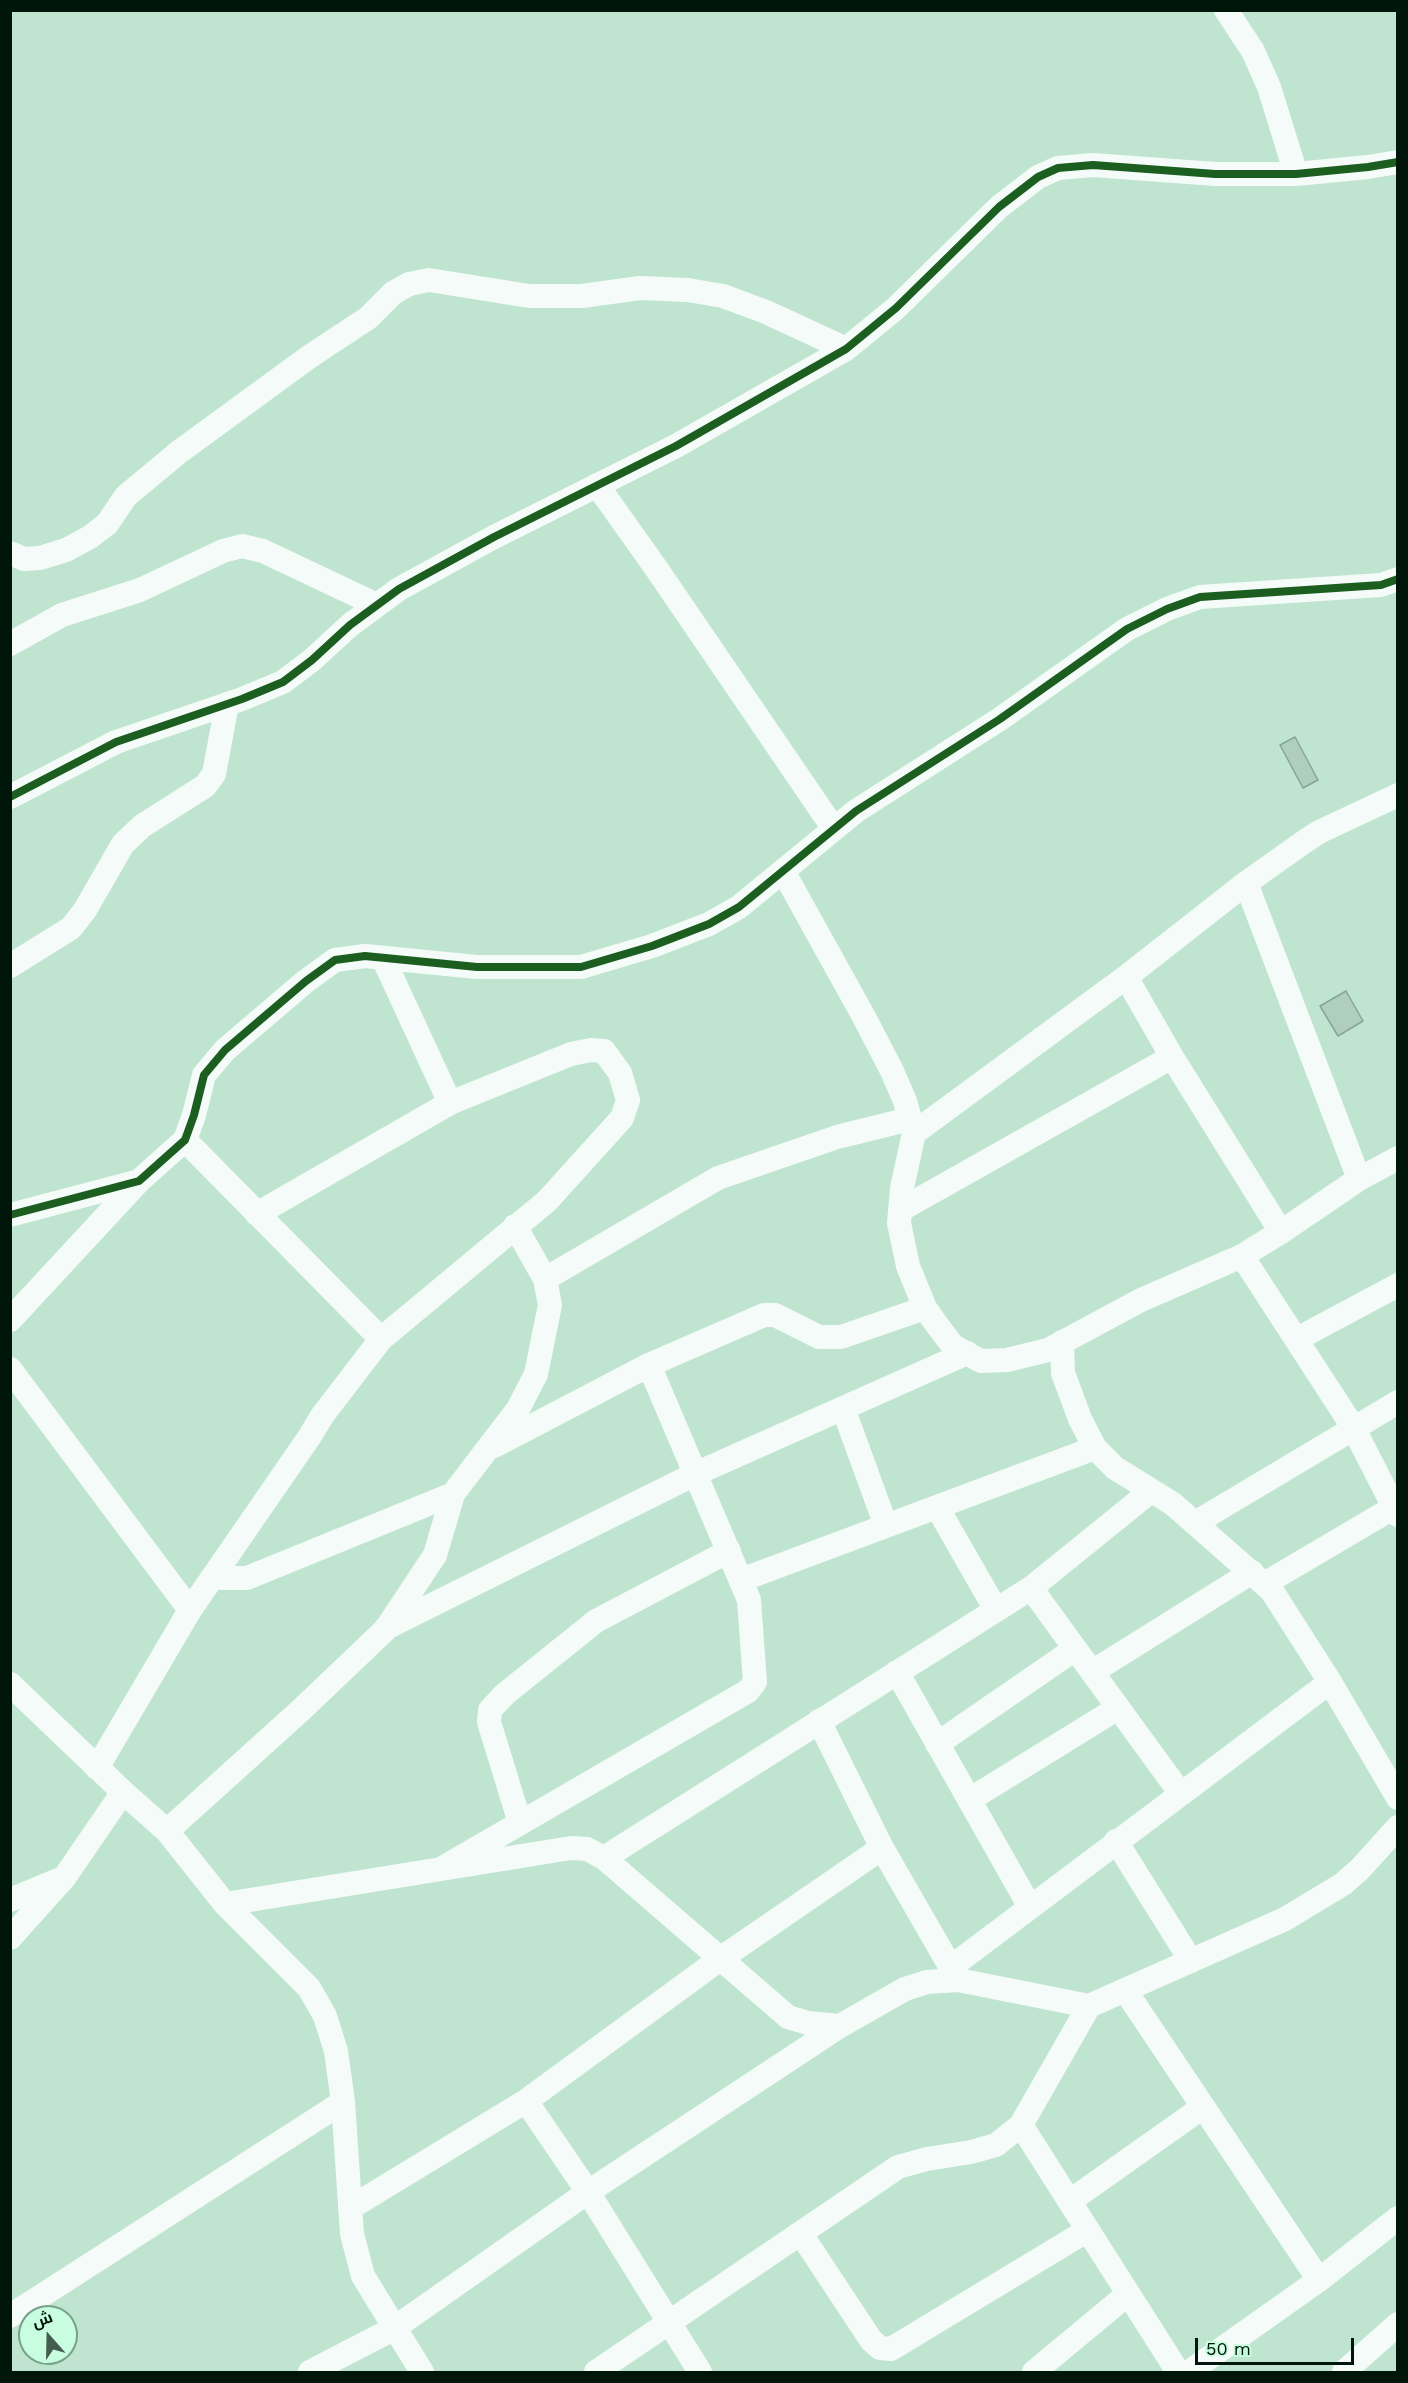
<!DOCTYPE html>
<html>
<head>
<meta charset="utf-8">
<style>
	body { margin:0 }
	#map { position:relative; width:1408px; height:2383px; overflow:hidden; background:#bfe5d0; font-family:"Work Sans",Cairo,sans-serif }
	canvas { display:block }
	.frame { position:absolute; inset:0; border:12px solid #00160a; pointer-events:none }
	.north { position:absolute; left:18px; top:2305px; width:60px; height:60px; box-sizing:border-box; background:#c8fedf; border:2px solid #78a18a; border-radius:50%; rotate:340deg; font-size:16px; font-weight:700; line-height:24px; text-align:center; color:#00160a }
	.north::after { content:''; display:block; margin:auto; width:21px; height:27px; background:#435e4f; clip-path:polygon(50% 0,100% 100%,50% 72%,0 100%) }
	.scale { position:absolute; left:1195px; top:2338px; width:159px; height:27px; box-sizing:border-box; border:3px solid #00160a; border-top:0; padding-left:8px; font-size:18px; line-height:21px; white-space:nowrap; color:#00160a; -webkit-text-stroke:4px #c8fedf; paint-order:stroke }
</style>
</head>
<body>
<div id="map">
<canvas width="1408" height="2383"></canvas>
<div class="frame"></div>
<div class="north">ش</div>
<div class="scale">50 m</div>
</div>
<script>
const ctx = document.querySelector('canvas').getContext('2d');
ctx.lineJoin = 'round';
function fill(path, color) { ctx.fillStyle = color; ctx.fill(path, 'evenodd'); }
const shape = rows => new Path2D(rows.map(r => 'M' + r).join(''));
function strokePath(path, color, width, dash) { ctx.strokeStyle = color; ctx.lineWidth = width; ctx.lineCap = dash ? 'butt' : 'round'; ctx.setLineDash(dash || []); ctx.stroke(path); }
const building = shape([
	[1295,737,1318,780,1303,788,1280,745,1295,737],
	[1346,991,1363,1021,1338,1036,1320,1006,1346,991]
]);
fill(building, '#b0cebe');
strokePath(building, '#87a595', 1.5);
strokePath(shape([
	[1226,10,1253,51,1269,87,1296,174],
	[597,485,656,568,834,829],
	[10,553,24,559,40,558,66,550,90,537,107,524,126,496,179,452,309,357,368,318,393,293,409,284,429,280,529,296,582,296,640,288,688,290,723,296,766,312,846,349],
	[10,644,62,615,140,590,223,551,242,546,263,551,377,605],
	[10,797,116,742,242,699,283,682,312,660,350,625,399,589,494,537,676,446,846,349,896,308,999,207,1038,177,1058,168,1093,165,1215,174,1296,174,1368,167,1398,162],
	[783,871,864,1017,892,1071,905,1101,914,1133,902,1188,899,1223,908,1266,925,1308,937,1325,953,1346,981,1361,1007,1360,1048,1350,1141,1300,1242,1256,1281,1232,1359,1179,1398,1158],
	[1246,883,1359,1179],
	[383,958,450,1103],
	[10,966,71,928,85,910,123,844,142,826,205,786,214,774,227,704],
	[1126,977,1172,1057,1281,1232],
	[914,1133,1126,977,1246,883,1301,844,1319,832,1398,795],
	[185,1140,381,1339],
	[900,1210,1172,1057],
	[10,1215,139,1181,185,1140,194,1115,204,1075,225,1050,306,981,335,960,365,956,477,967,581,967,652,946,709,924,739,907,856,811,1000,719,1127,629,1167,609,1200,597,1381,585,1398,579],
	[1242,1256,1353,1427,1398,1515],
	[545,1279,718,1178,837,1137,910,1119],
	[10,1320,139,1181],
	[1297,1339,1398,1285],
	[1062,1342,1063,1373,1080,1419,1095,1448,1115,1468,1173,1504,1272,1591,1330,1682,1398,1798],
	[10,1369,190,1610],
	[843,1408,886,1526],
	[494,1446,649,1365,764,1315,775,1315,819,1337,841,1337,925,1308],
	[937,1507,996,1610],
	[1195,1523,1398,1402],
	[212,1578,247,1578,453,1494],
	[741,1580,1095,1448],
	[1264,1584,1398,1505],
	[1031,1588,1181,1794],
	[386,1628,695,1474,967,1353],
	[897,1672,1030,1907],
	[1092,1672,1252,1572],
	[10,1684,123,1792,167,1831,225,1904,309,1988,325,2016,336,2051,343,2102,352,2234,363,2276,422,2372],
	[819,1721,882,1848,958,1980],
	[937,1744,1075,1649],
	[97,1768,190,1610,310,1436,322,1416,381,1339,547,1201,622,1118,628,1100,620,1073,604,1051,591,1050,571,1054,450,1103,257,1214],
	[969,1800,1118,1708],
	[520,1823,489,1722,490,1710,505,1694,596,1621,729,1551],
	[167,1831,301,1710,386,1629,435,1555,453,1494,518,1409,536,1374,550,1305,545,1279,515,1226],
	[1116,1841,1191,1961],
	[604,1858,1031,1588,1151,1491],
	[441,1869,748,1691,755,1682,749,1600,649,1365],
	[10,1900,58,1880],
	[225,1904,571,1848,587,1849,604,1858,788,2017,808,2023,840,2026],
	[10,1938,64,1878,123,1792],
	[951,1967,1330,1682],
	[1125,1990,1319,2280],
	[526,2101,588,2192,700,2372],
	[1021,2125,1178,2372],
	[1070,2201,1203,2107],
	[350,2208,526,2101,720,1959,882,1848],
	[801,2234,871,2340,880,2348,891,2349,1088,2230],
	[10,2316,343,2102],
	[310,2372,393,2329,588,2192,840,2026,905,1989,927,1982,958,1980,1089,2006,1285,1919,1343,1884,1360,1869,1398,1827],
	[596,2372,898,2167,927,2159,971,2152,996,2145,1021,2125,1089,2006],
	[1034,2372,1128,2294],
	[1189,2372,1319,2280,1398,2218],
	[1344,2372,1398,2324]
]), '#f5fbf8', 24);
strokePath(shape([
	[10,797,116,742,242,699,283,682,312,660,350,625,399,589,494,537,676,446,846,349,896,308,999,207,1038,177,1058,168,1093,165,1215,174,1296,174,1368,167,1398,162],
	[10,1215,139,1181,185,1140,194,1115,204,1075,225,1050,306,981,335,960,365,956,477,967,581,967,652,946,709,924,739,907,856,811,1000,719,1127,629,1167,609,1200,597,1381,585,1398,579]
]), '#1b5e20', 8);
</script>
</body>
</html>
